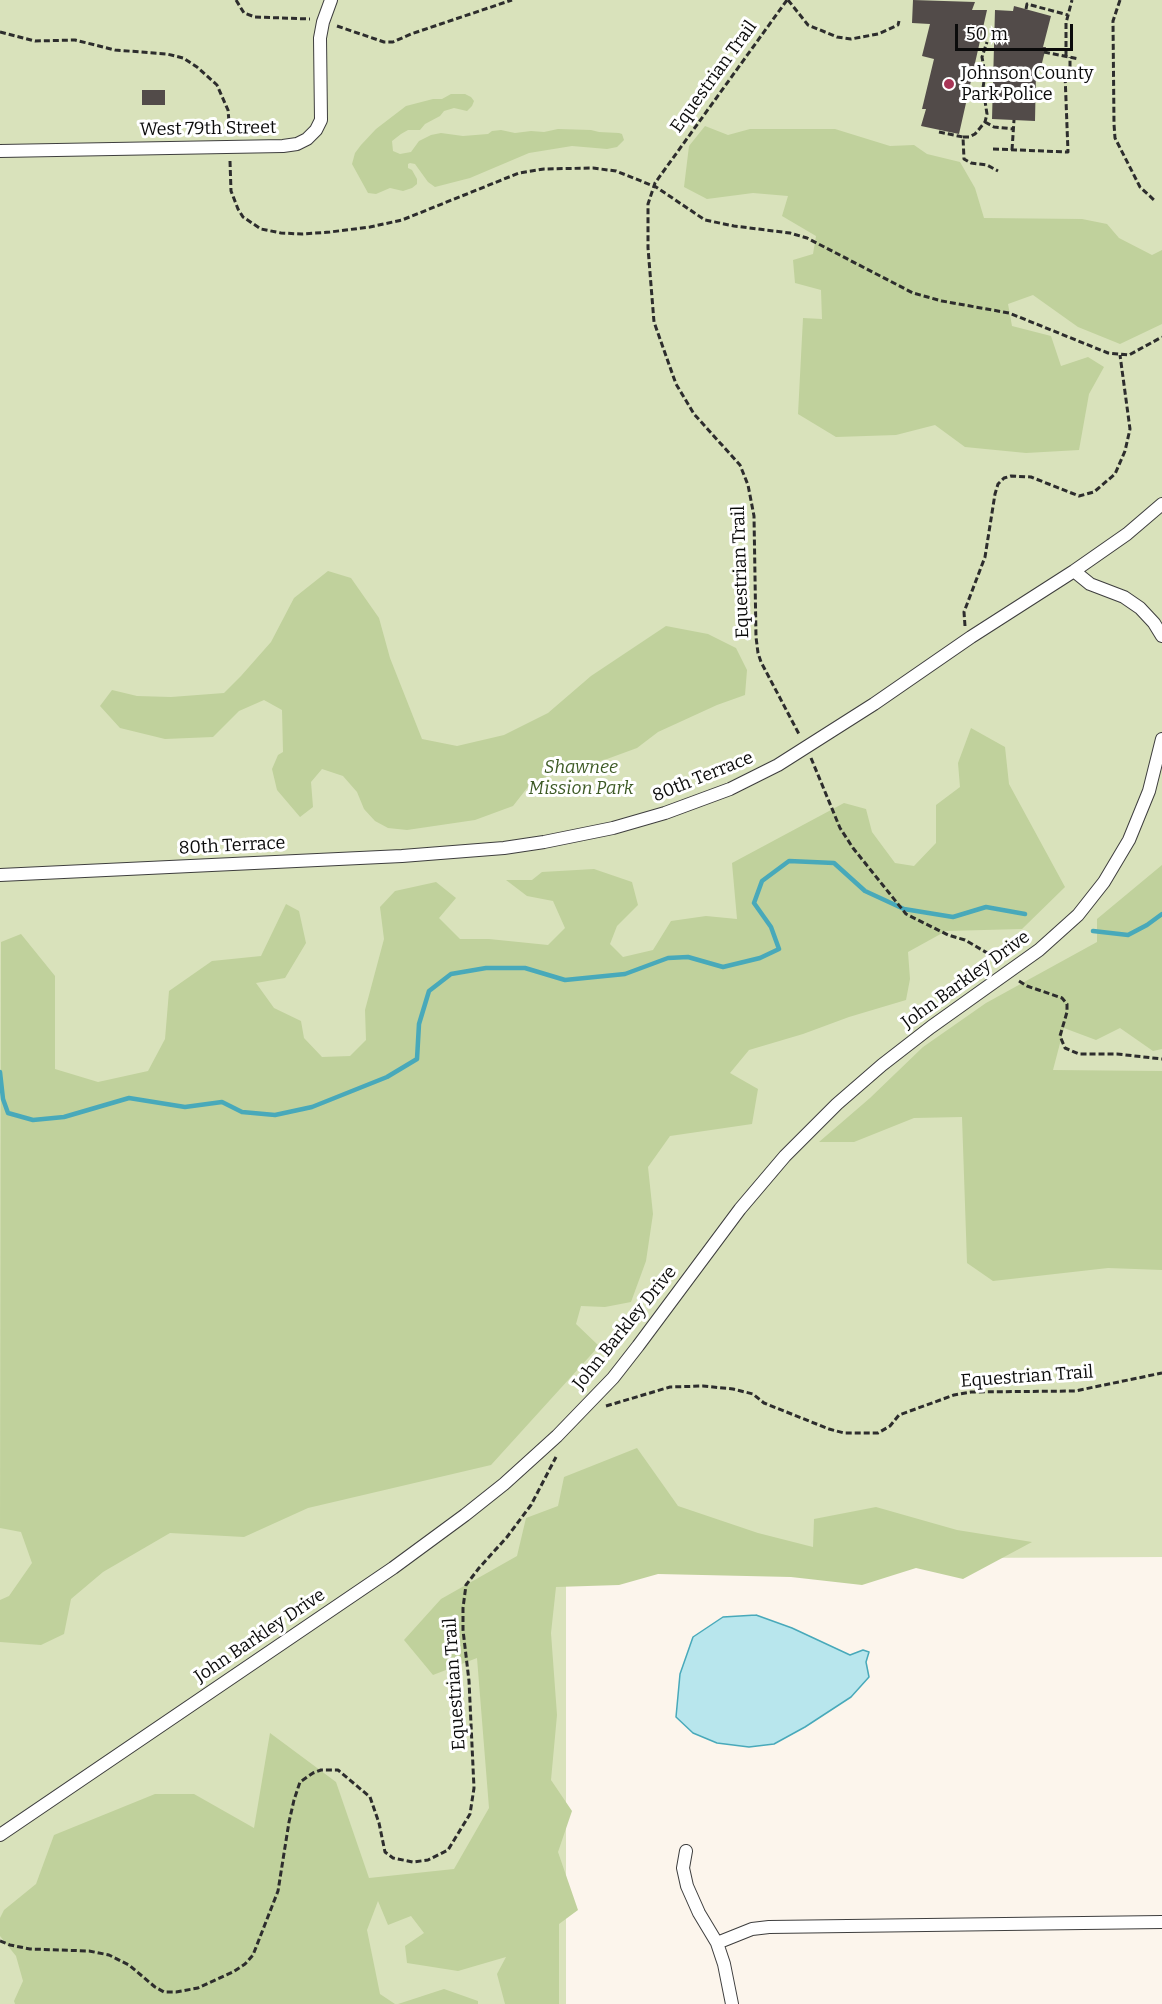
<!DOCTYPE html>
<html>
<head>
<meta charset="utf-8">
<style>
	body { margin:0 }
	#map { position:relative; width:1162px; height:2004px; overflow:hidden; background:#fcf5ec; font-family:Bitter,serif }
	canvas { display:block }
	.scale { position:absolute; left:955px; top:24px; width:118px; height:27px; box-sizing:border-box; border:3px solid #0b0b0b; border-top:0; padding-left:8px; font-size:18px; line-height:21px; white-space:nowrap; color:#0b0b0b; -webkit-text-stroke:4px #fff; paint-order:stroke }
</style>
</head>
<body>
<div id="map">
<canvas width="1162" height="2004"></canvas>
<div class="scale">50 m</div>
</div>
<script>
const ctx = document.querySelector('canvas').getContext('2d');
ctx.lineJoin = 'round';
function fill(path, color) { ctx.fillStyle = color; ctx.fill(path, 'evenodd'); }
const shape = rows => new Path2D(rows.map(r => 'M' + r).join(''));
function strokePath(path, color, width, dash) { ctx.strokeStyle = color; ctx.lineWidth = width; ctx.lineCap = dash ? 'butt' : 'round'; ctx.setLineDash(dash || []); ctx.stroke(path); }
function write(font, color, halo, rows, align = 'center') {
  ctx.font = font + ' Bitter,serif'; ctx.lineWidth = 6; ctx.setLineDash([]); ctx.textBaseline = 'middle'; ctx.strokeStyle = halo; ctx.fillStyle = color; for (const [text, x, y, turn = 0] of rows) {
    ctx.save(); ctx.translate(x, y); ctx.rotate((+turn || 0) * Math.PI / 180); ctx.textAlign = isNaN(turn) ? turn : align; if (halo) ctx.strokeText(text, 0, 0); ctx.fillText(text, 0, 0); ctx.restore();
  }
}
fill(shape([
	[0,0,1162,0,1162,1557,566,1560,566,2004,0,2004]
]), '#d9e2bb');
fill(shape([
	[451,94,465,94,471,97,474,101,472,106,467,111,454,108,444,111,440,116,425,124,420,130,408,130,401,134,392,141,393,151,400,154,411,152,419,141,431,135,441,133,463,136,488,134,492,131,501,130,515,133,531,131,544,132,558,129,591,130,599,132,619,133,622,134,624,140,617,147,607,149,572,146,529,153,470,178,435,187,428,182,415,164,410,163,408,164,408,168,412,170,417,179,417,184,412,188,403,191,390,188,376,194,368,193,352,164,355,153,361,145,376,129,406,106,433,99,442,99],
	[705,126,728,135,750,129,835,129,890,146,914,145,927,154,960,162,975,188,984,218,1082,219,1107,224,1119,238,1152,255,1162,250,1162,324,1120,344,1078,327,1033,295,1008,304,1012,326,1051,336,1061,366,1088,357,1104,367,1089,394,1079,450,1026,453,965,447,935,425,896,435,836,437,798,414,803,318,822,319,821,290,795,283,793,260,813,254,816,236,782,216,788,196,753,193,707,199,684,187,689,146],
	[328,571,351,578,379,618,390,658,422,739,457,746,504,735,548,713,591,676,666,626,708,634,736,648,747,670,745,695,717,705,658,732,637,748,607,759,562,770,531,783,513,806,475,820,407,830,388,828,375,821,364,809,357,792,343,776,322,769,311,782,313,807,300,817,277,790,272,769,278,755,283,752,282,710,264,700,239,711,213,737,165,739,120,728,100,706,112,690,137,696,171,697,224,693,241,676,271,642,294,598],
	[971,728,1005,747,1009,784,1065,887,1022,929,946,931,908,952,910,979,906,1000,849,1017,803,1034,749,1050,730,1073,758,1089,752,1124,670,1136,648,1167,653,1214,646,1261,631,1302,605,1307,581,1306,576,1324,599,1346,491,1465,308,1508,244,1537,170,1533,103,1572,71,1599,64,1634,41,1645,0,1642,0,1600,9,1596,32,1563,21,1532,0,1528,1,942,21,934,55,976,55,1069,98,1082,148,1071,165,1039,169,991,212,961,261,956,286,904,299,911,306,943,285,978,256,983,274,1008,301,1021,304,1038,322,1057,350,1056,366,1040,365,1010,384,939,380,907,395,891,436,882,456,898,439,918,460,939,489,939,548,945,565,928,553,901,527,896,506,880,532,880,542,872,594,869,632,882,638,905,617,926,610,944,623,957,653,950,671,921,706,916,737,919,732,863,844,803,866,809,872,832,895,863,914,866,936,843,936,805,960,787,958,763],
	[1162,865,1162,1049,1153,1051,1120,1028,1096,1040,1064,1028,1053,1070,1162,1071,1162,1270,1108,1268,993,1281,967,1263,962,1117,914,1118,854,1142,819,1142,870,1098,923,1047,986,1003,1097,942,1097,919],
	[637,1448,678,1506,758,1533,813,1547,814,1519,876,1507,957,1530,1032,1542,963,1579,916,1568,862,1585,791,1577,658,1574,619,1585,556,1587,551,1633,557,1715,551,1780,572,1811,558,1852,578,1910,559,1924,559,2004,505,2004,497,1974,506,1957,458,1971,407,1963,405,1946,424,1933,411,1916,388,1925,378,1901,367,1930,380,1994,395,2004,15,2004,14,2001,23,1981,16,1956,0,1936,0,1918,4,1910,36,1884,54,1835,155,1794,194,1794,254,1828,270,1733,336,1782,369,1878,454,1869,489,1808,477,1658,433,1675,404,1640,441,1599,517,1556,526,1518,558,1506,564,1477],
	[444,1989,478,2001,478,2004,398,2004]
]), '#c0d19c');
const water = shape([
	[756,1615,792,1628,850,1655,863,1650,869,1652,866,1662,869,1677,851,1697,805,1727,774,1744,749,1747,717,1743,693,1733,676,1717,680,1674,693,1637,723,1617,756,1615]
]);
fill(water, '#b8e6ed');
strokePath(water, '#48a9ba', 1.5);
strokePath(shape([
	[1093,931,1128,935,1147,925,1162,914],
	[0,1072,3,1099,8,1113,33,1120,64,1117,129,1098,185,1107,222,1102,242,1112,275,1115,312,1107,387,1077,417,1059,419,1024,429,991,451,974,486,968,525,968,565,980,625,974,668,958,688,957,723,967,760,958,779,949,771,927,754,903,762,881,789,861,834,863,865,891,904,909,953,917,986,907,1025,914]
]), '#48a9ba', 4.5);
fill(shape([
	[913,0,975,2,972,10,987,10,959,134,921,126,926,109,922,109,934,59,922,56,930,24,912,23],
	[1014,6,1051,16,1043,47,1046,47,1040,71,1036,71,1035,121,992,119,995,10,1013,11],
	[142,90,165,90,165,105,142,105]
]), '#524b49');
const minor = shape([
	[0,151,283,146,297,144,307,139,316,130,321,120,320,38,323,22,331,0],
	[1074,571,1090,584,1124,597,1140,608,1154,623,1162,636],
	[0,875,402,856,504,848,544,842,613,828,665,813,730,789,778,765,874,704,971,637,1074,571,1127,534,1162,504],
	[0,1835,393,1568,465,1515,504,1484,557,1436,613,1378,638,1346,740,1209,785,1156,837,1104,882,1065,931,1027,1039,950,1078,915,1104,882,1129,840,1149,791,1162,739],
	[686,1851,683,1868,687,1886,699,1913,717,1943,724,1964,732,2004],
	[717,1943,752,1929,769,1927,1162,1922]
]);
strokePath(minor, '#3e3e3e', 14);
strokePath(shape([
	[236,0,244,13,255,17,310,19],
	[787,0,655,183,648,204,648,248,654,322,676,384,694,414,740,465,748,485,754,516,756,637,758,653,761,662,800,736],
	[788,0,808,25,837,37,851,39,878,34,898,25,899,21],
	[1120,0,1113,21,1114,124,1115,138,1140,187,1154,200],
	[1026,9,1027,4,1068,15],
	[337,26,384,42,393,42,411,34,512,0],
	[0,32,35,41,75,40,115,50,167,54,183,58,197,67,217,85,228,110,230,133],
	[1044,52,1079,59],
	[1066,56,1066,23,1072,0],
	[985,122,994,127,1014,129],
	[939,132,963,137,964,159,971,163,987,165,998,171],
	[963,137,969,137,975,134,985,122,987,114,983,88,985,74,982,57,987,42],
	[993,149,1068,152,1065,74,1070,67,1070,57],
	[1012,150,1014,120],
	[230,161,231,191,238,209,243,217,261,229,281,233,302,234,330,232,370,227,402,220,519,173,544,169,593,168,616,171,656,187,705,220,734,226,790,233,807,238,913,293,942,301,1009,313,1108,353,1129,355,1162,337],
	[965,626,964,612,985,557,995,494,998,484,1004,478,1011,476,1031,477,1079,496,1094,492,1115,474,1125,451,1130,429,1120,355],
	[811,758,840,828,853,848,906,914,948,935,965,940,1001,961],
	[1019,981,1027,986,1062,998,1067,1004,1067,1012,1060,1036,1065,1048,1079,1054,1117,1054,1162,1059],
	[606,1406,670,1387,703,1386,733,1389,753,1394,764,1403,829,1429,844,1433,878,1433,890,1426,899,1415,954,1395,971,1392,1075,1391,1162,1373],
	[0,1941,10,1945,30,1949,89,1951,109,1955,129,1965,155,1987,164,1992,176,1992,198,1988,233,1972,245,1964,253,1955,278,1891,289,1822,294,1800,300,1782,313,1773,321,1770,338,1770,370,1797,379,1823,385,1852,393,1858,413,1862,428,1860,448,1850,470,1814,474,1788,469,1681,463,1630,463,1608,466,1585,479,1568,507,1537,531,1505,556,1457]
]), '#2d2d2d', 3, [6, 3]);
strokePath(minor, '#fff', 12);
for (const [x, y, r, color] of [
	[949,84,6,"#a83657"]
]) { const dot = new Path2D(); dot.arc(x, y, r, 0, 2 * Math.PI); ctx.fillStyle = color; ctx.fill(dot); strokePath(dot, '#fff', 2); }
write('18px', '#0b0b0b', '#fff', [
	["Johnson County",961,74],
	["Park Police",961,95]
], 'left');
write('18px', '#0b0b0b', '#fff', [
	["Equestrian Trail",714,77,-54],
	["West 79th Street",208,129,-1],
	["Equestrian Trail",741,572,-92],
	["80th Terrace",703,777,-22],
	["80th Terrace",232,846,-3],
	["John Barkley Drive",966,980,-36],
	["John Barkley Drive",625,1328,-51],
	["Equestrian Trail",1027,1377,-4],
	["John Barkley Drive",260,1636,-34],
	["Equestrian Trail",455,1684,-94]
]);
write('italic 18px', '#3d5a25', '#fff', [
	["Shawnee",581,768],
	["Mission Park",581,789]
]);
</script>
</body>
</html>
